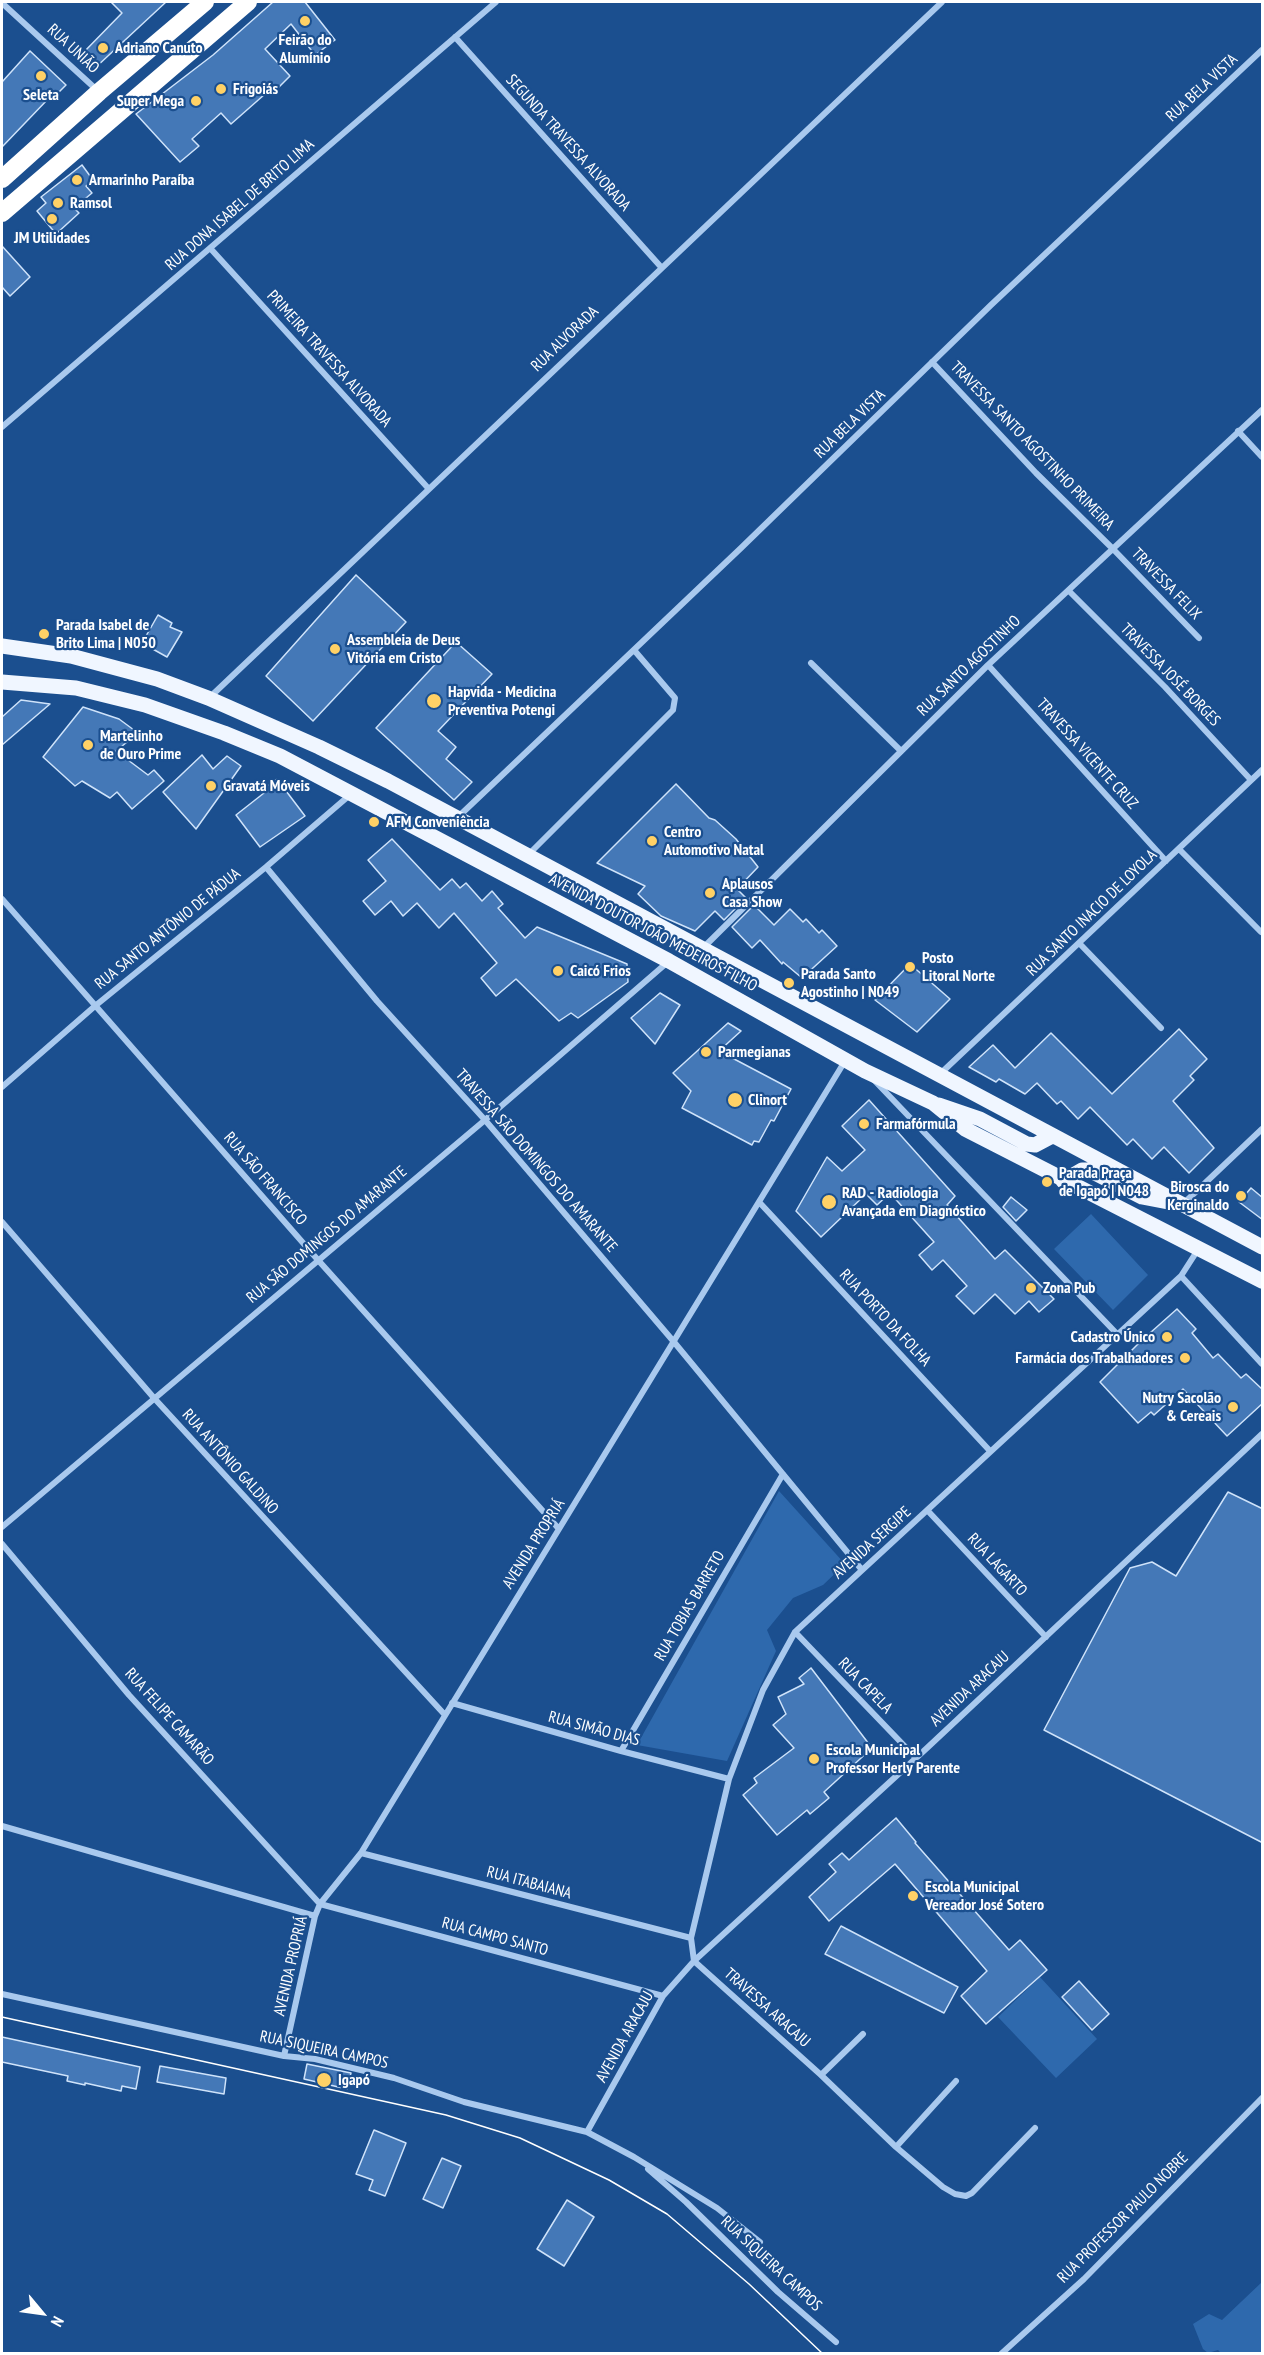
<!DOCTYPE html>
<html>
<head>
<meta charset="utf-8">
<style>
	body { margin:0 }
	#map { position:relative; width:1264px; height:2355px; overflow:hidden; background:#1b4f8f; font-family:"PT Sans Narrow",sans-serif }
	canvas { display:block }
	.frame { position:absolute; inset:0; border:3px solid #fff; pointer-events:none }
	.north { position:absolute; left:12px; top:2283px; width:60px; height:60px; -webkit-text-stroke:4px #1b4f8f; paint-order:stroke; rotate:119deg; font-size:16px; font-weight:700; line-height:24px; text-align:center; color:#fff }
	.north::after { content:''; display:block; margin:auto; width:21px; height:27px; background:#fff; clip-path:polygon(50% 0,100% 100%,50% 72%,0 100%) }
</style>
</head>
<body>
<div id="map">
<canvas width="1264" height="2355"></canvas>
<div class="frame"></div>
<div class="north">N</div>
</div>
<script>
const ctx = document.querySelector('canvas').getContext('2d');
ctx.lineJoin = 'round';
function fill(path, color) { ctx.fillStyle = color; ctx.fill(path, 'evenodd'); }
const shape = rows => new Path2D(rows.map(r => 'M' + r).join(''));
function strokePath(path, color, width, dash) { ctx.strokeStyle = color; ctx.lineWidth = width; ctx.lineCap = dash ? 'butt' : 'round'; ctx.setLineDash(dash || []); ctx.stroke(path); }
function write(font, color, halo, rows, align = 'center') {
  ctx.font = font + ' "PT Sans Narrow",sans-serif'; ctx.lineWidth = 4.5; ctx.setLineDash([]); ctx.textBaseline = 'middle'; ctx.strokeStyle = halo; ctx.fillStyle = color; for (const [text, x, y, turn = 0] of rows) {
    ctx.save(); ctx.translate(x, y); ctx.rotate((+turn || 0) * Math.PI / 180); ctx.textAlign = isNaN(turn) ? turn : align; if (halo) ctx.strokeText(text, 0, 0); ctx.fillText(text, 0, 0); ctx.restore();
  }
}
fill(shape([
	[1091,1214,1148,1275,1113,1310,1054,1249],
	[779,1491,845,1564,823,1585,793,1598,767,1630,776,1651,727,1761,637,1745],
	[1040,1977,1097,2039,1056,2078,998,2017],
	[1262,2282,1262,2353,1221,2353,1218,2350,1208,2353,1203,2349,1193,2324,1209,2314,1222,2320]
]), '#2e69ad');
const building = shape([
	[111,2,166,2,95,68,82,54,122,13,111,2],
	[273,2,305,2,335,40,315,55,291,24,265,49,290,76,276,90,273,87,231,124,221,113,192,139,199,146,180,162,136,114,213,55,273,2],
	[30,51,66,85,51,100,49,98,2,147,2,82,30,51],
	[82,165,93,180,86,186,92,193,74,208,79,213,56,234,37,211,46,203,41,197,82,165],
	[2,246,30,277,10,296,2,287,2,246],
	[356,575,406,622,313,721,266,676,356,575],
	[158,615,172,623,170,627,182,632,167,657,142,643,158,615],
	[456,642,492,674,438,731,456,747,446,759,472,782,454,800,376,728,456,642],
	[21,700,50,704,2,745,2,717,21,700],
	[83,707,119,719,138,733,116,751,148,775,154,770,164,781,132,809,117,792,110,798,82,781,75,786,43,757,83,707],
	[202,755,213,769,227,756,241,766,196,829,163,792,202,755],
	[277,779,305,816,260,847,236,815,264,793,262,790,277,779],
	[676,784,709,818,715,820,736,839,758,867,737,889,746,898,724,920,715,911,695,931,661,916,638,894,645,886,597,863,676,784],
	[392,839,440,890,452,879,460,888,466,883,482,901,492,891,503,904,498,908,525,938,537,927,627,964,628,982,578,1018,571,1013,559,1021,516,979,496,996,481,978,497,963,454,913,439,928,417,903,403,916,391,901,375,915,363,901,386,881,368,860,392,839],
	[754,905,774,925,790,909,803,922,806,919,819,933,822,930,837,946,802,978,783,962,782,964,760,940,752,948,732,927,754,905],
	[910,964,950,999,917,1032,875,1000,910,964],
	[660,993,680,1005,655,1044,631,1018,660,993],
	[728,1023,741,1031,719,1051,791,1089,774,1121,771,1120,759,1142,754,1141,752,1145,682,1108,691,1091,673,1073,728,1023],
	[1179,1029,1207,1059,1190,1076,1194,1080,1173,1101,1214,1148,1189,1173,1164,1147,1152,1159,1133,1139,1127,1145,1090,1107,1078,1119,1061,1101,1057,1104,1037,1083,1025,1094,999,1079,996,1082,969,1067,993,1045,1015,1068,1051,1033,1112,1094,1179,1029],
	[869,1100,955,1196,947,1205,995,1259,1005,1250,1054,1299,1039,1312,1029,1301,1015,1314,995,1294,974,1314,956,1296,967,1286,943,1260,932,1270,919,1255,934,1242,890,1193,877,1205,866,1194,821,1237,796,1211,827,1157,842,1171,865,1150,842,1126,869,1100],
	[1251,1188,1263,1198,1263,1220,1239,1202,1251,1188],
	[1011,1197,1027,1210,1016,1221,1003,1207,1011,1197],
	[1177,1309,1196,1329,1192,1333,1213,1358,1218,1354,1241,1378,1246,1374,1263,1390,1263,1403,1227,1436,1183,1389,1154,1415,1151,1412,1138,1423,1100,1382,1141,1341,1177,1309],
	[1228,1492,1263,1509,1263,1843,1044,1730,1130,1568,1152,1562,1176,1576,1228,1492],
	[811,1668,872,1748,824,1792,829,1798,810,1814,807,1810,777,1835,743,1795,757,1783,754,1778,794,1748,773,1725,786,1714,778,1697,804,1684,799,1678,811,1668],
	[896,1818,916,1842,915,1843,1009,1950,1020,1940,1047,1970,986,2024,961,1996,987,1971,895,1864,829,1921,809,1897,836,1872,829,1864,842,1853,849,1860,896,1818],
	[841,1926,958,1987,944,2013,825,1954,841,1926],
	[1079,1981,1109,2014,1092,2030,1062,1997,1079,1981],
	[2,2037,140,2067,136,2089,122,2086,121,2091,85,2083,85,2085,67,2081,68,2076,2,2062,2,2037],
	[307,2064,351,2073,347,2089,304,2079,307,2064],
	[160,2066,226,2078,224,2094,157,2082,160,2066],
	[374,2130,406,2143,385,2196,369,2190,373,2180,356,2174,374,2130],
	[442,2158,461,2166,443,2208,423,2199,442,2158],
	[567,2200,594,2217,564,2266,537,2249,567,2200]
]);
fill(building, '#4478b7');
strokePath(building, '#cfe3fa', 1.5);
strokePath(shape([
	[2,3,98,91],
	[455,37,661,267],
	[210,248,428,488],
	[932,362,1036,473,1113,549,1199,638],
	[2,427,496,2],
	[1238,431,1262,457],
	[1069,591,1165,687,1251,780],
	[811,663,901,751],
	[988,665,1166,861],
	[209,698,942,2],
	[457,818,741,548,991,305,1262,50],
	[1179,849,1261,932],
	[529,854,673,710,675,698,634,650],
	[266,867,377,1001,485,1120,674,1342,862,1570],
	[2,899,318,1260,559,1529],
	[1080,944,1161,1028],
	[703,948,988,665,1262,410],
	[940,1074,1262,770],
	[874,1080,1118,1335],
	[2,1087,95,1006,266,867,351,794],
	[760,1203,990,1451],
	[1183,1204,1262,1129],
	[2,1222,154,1398,445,1715],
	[1181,1276,1262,1364],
	[928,1511,1046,1637],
	[2,1527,485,1120,669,961],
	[2,1544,129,1695,320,1904,663,1996],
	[795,1632,916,1758],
	[452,1703,621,1751,729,1779],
	[621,1751,783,1474],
	[2,1826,315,1916],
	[361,1853,691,1938],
	[694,1961,691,1938,729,1779,763,1690,795,1632,1181,1276,1199,1248],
	[694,1961,821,2075,896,2147,943,2187,955,2194,966,2196,972,2193,1035,2128],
	[2,1994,284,2056,315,2059,394,2078,464,2102,587,2132,634,2157,717,2208,760,2242],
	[284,2056,315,1916,320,1904,361,1853,845,1061],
	[821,2075,863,2034],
	[587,2132,663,1996,694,1961,927,1748,1262,1434],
	[896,2147,956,2081],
	[648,2169,686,2202,778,2292,836,2342],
	[1001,2354,1084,2279,1262,2098]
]), '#a9c9ee', 6);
strokePath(shape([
	[2,646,71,656,157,679,208,698,319,747,388,781,1262,1247],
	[2,682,76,688,145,705,224,733,280,756,669,961,865,1071,933,1103,965,1129,1262,1281],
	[939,1105,980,1119,1027,1144,1035,1145,1052,1136],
	[1063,1181,1082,1170,1089,1170,1142,1197,1168,1202]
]), '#f0f6ff', 15);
strokePath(shape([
	[2,179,99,92,205,2],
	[2,213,248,2]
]), '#fff', 18);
strokePath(shape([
	[2,2017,446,2115,520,2138,609,2180,667,2214,749,2284,823,2354]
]), '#fff', 1.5);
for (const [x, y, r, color] of [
	[305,21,6,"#ffd166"],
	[103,48,6,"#ffd166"],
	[41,76,6,"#ffd166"],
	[221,89,6,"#ffd166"],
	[196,101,6,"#ffd166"],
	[77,180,6,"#ffd166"],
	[58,203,6,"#ffd166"],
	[52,219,6,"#ffd166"],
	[44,634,6,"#ffd166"],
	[335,649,6,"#ffd166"],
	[434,701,8,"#ffd166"],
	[88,745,6,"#ffd166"],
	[211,786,6,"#ffd166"],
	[374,822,6,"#ffd166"],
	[652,841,6,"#ffd166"],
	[710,893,6,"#ffd166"],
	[910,967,6,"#ffd166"],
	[558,971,6,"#ffd166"],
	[789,983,6,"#ffd166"],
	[706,1052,6,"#ffd166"],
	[735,1100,8,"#ffd166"],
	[864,1124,6,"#ffd166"],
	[1047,1182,6,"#ffd166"],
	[1241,1196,6,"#ffd166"],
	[829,1202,8,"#ffd166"],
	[1031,1288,6,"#ffd166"],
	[1167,1337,6,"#ffd166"],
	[1185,1358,6,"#ffd166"],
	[1233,1407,6,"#ffd166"],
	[814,1759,6,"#ffd166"],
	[913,1896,6,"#ffd166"],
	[324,2080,8,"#ffd166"]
]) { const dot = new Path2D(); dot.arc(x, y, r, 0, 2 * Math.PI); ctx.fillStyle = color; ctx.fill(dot); strokePath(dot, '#1b4f8f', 2); }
write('bold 16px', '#fff', '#1b4f8f', [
	["Feirão do",305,40,"center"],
	["Alumínio",305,58,"center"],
	["Adriano Canuto",115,48],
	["Frigoiás",233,89],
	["Seleta",41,95,"center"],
	["Super Mega",184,101,"right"],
	["Armarinho Paraíba",89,180],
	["Ramsol",70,203],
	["JM Utilidades",52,238,"center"],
	["Parada Isabel de",56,625],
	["Brito Lima | N050",56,643],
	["Assembleia de Deus",347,640],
	["Vitória em Cristo",347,658],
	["Hapvida - Medicina",448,692],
	["Preventiva Potengi",448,710],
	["Martelinho",100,736],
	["de Ouro Prime",100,754],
	["Gravatá Móveis",223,786],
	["AFM Conveniência",386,822],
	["Centro",664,832],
	["Automotivo Natal",664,850],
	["Aplausos",722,884],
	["Casa Show",722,902],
	["Posto",922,958],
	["Litoral Norte",922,976],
	["Caicó Frios",570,971],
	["Parada Santo",801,974],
	["Agostinho | N049",801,992],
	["Parmegianas",718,1052],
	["Clinort",748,1100],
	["Farmafórmula",876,1124],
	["Parada Praça",1059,1173],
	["de Igapó | N048",1059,1191],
	["Birosca do",1229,1187,"right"],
	["Kerginaldo",1229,1205,"right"],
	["RAD - Radiologia",842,1193],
	["Avançada em Diagnóstico",842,1211],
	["Zona Pub",1043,1288],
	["Cadastro Único",1155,1337,"right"],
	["Farmácia dos Trabalhadores",1173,1358,"right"],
	["Nutry Sacolão",1221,1398,"right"],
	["& Cereais",1221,1416,"right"],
	["Escola Municipal",826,1750],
	["Professor Herly Parente",826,1768],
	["Escola Municipal",925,1887],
	["Vereador José Sotero",925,1905],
	["Igapó",338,2080]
], 'left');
write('16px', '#fff', '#1b4f8f', [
	["RUA UNIÃO",73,49,43],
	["RUA BELA VISTA",1202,88,-43],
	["SEGUNDA TRAVESSA ALVORADA",568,143,48],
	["RUA DONA ISABEL DE BRITO LIMA",240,205,-41],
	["RUA ALVORADA",565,339,-44],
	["PRIMEIRA TRAVESSA ALVORADA",329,359,48],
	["RUA BELA VISTA",850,424,-44],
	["TRAVESSA SANTO AGOSTINHO PRIMEIRA",1032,446,46],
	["TRAVESSA FELIX",1166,584,46],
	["RUA SANTO AGOSTINHO",969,666,-44],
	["TRAVESSA JOSÉ BORGES",1170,675,46],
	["TRAVESSA VICENTE CRUZ",1087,754,48],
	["RUA SANTO INACIO DE LOYOLA",1092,913,-44],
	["RUA SANTO ANTÔNIO DE PÁDUA",168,929,-39],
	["AVENIDA DOUTOR JOÃO MEDEIROS FILHO",653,933,28],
	["TRAVESSA SÃO DOMINGOS DO AMARANTE",536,1161,49],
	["RUA SÃO FRANCISCO",265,1179,49],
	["RUA SÃO DOMINGOS DO AMARANTE",327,1235,-40],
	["RUA PORTO DA FOLHA",885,1318,47],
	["RUA ANTÔNIO GALDINO",230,1462,48],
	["AVENIDA SERGIPE",872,1543,-42],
	["AVENIDA PROPRIÁ",534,1544,-58],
	["RUA LAGARTO",997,1565,47],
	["RUA TOBIAS BARRETO",690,1606,-60],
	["RUA CAPELA",865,1686,46],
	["AVENIDA ARACAJU",970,1689,-43],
	["RUA FELIPE CAMARÃO",169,1717,48],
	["RUA SIMÃO DIAS",594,1729,15],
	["RUA ITABAIANA",529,1883,15],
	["RUA CAMPO SANTO",495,1937,15],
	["AVENIDA PROPRIÁ",291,1966,-77],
	["TRAVESSA ARACAJU",767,2008,42],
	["AVENIDA ARACAJU",625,2037,-61],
	["RUA SIQUEIRA CAMPOS",324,2050,12],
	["RUA PROFESSOR PAULO NOBRE",1123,2218,-45],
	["RUA SIQUEIRA CAMPOS",771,2264,43]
]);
</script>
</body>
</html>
